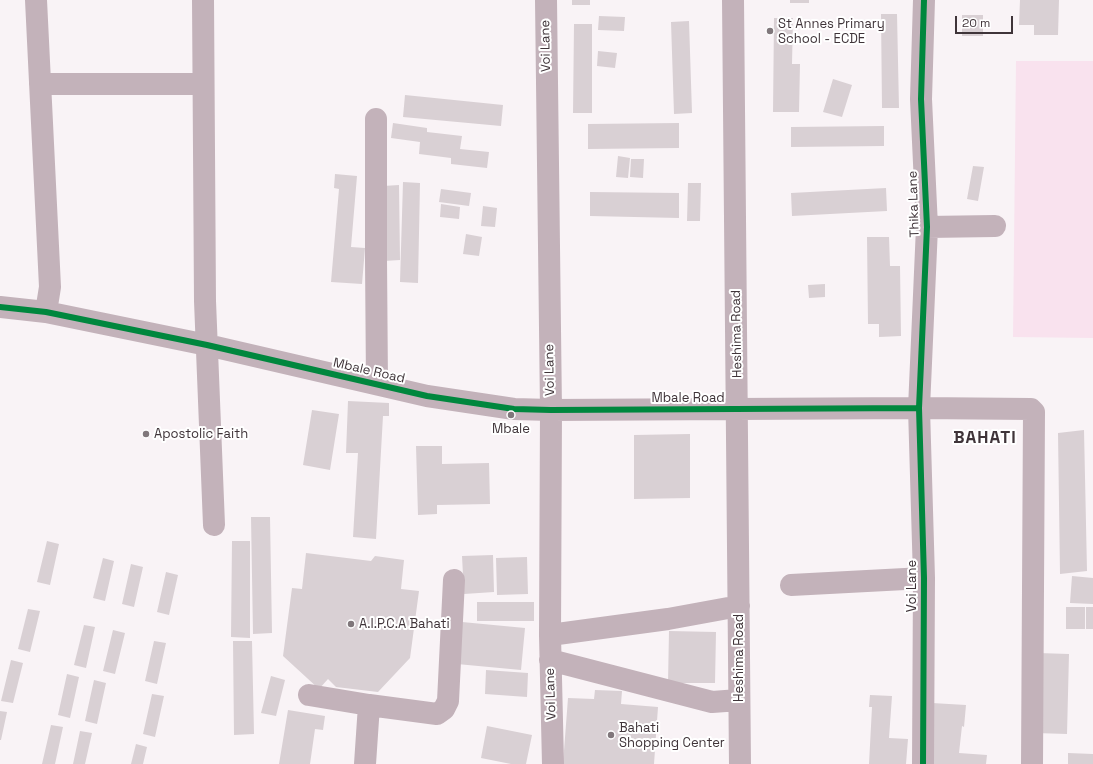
<!DOCTYPE html>
<html>
<head>
<meta charset="utf-8">
<style>
	body { margin:0 }
	#map { position:relative; width:1093px; height:764px; overflow:hidden; background:#f9f3f6; font-family:"Space Grotesk",sans-serif }
	canvas { display:block }
	.scale { position:absolute; left:955px; top:16px; width:58px; height:18px; box-sizing:border-box; border:2px solid #3f3439; border-top:0; padding-left:5px; font-size:12px; line-height:14px; white-space:nowrap; color:#3f3439; -webkit-text-stroke:3px #fff; paint-order:stroke }
</style>
</head>
<body>
<div id="map">
<canvas width="1093" height="764"></canvas>
<div class="scale">20 m</div>
</div>
<script>
const ctx = document.querySelector('canvas').getContext('2d');
ctx.lineJoin = 'round';
function fill(path, color) { ctx.fillStyle = color; ctx.fill(path, 'evenodd'); }
const shape = rows => new Path2D(rows.map(r => 'M' + r).join(''));
function strokePath(path, color, width, dash) { ctx.strokeStyle = color; ctx.lineWidth = width; ctx.lineCap = dash ? 'butt' : 'round'; ctx.setLineDash(dash || []); ctx.stroke(path); }
function write(font, color, halo, rows, align = 'center') {
  ctx.font = font + ' "Space Grotesk",sans-serif'; ctx.lineWidth = 4; ctx.setLineDash([]); ctx.textBaseline = 'middle'; ctx.strokeStyle = halo; ctx.fillStyle = color; for (const [text, x, y, turn = 0] of rows) {
    ctx.save(); ctx.translate(x, y); ctx.rotate((+turn || 0) * Math.PI / 180); ctx.textAlign = isNaN(turn) ? turn : align; if (halo) ctx.strokeText(text, 0, 0); ctx.fillText(text, 0, 0); ctx.restore();
  }
}
fill(shape([
	[1016,61,1093,61,1093,338,1013,337]
]), '#f9e2ee');
fill(shape([
	[572,0,590,0,590,5,572,5],
	[790,0,809,0,809,3,790,3],
	[1020,0,1059,0,1058,35,1034,35,1034,25,1019,25],
	[881,14,897,14,899,108,882,108],
	[962,15,983,15,983,36,962,36],
	[599,16,625,17,624,31,598,30],
	[774,18,793,18,792,64,800,64,799,112,773,112],
	[689,21,692,113,674,114,671,22],
	[574,24,592,24,592,113,573,113],
	[598,51,617,53,615,68,597,66],
	[833,79,852,85,842,117,823,112],
	[405,95,503,105,501,126,403,117],
	[393,123,427,128,427,132,462,136,460,149,489,152,487,168,451,164,451,158,419,154,420,142,391,138],
	[679,123,679,148,588,149,588,124],
	[884,126,884,146,791,147,791,127],
	[618,156,630,158,628,178,616,177],
	[631,159,644,159,643,178,630,177],
	[973,166,984,167,978,201,967,199],
	[335,174,357,176,351,247,365,248,362,284,331,282,339,189,334,188],
	[403,182,420,183,418,283,400,282],
	[688,183,701,183,700,221,687,221],
	[399,185,400,260,384,261,383,186],
	[886,188,887,211,792,216,791,193],
	[441,189,471,193,469,206,439,202],
	[590,192,679,193,679,218,590,216],
	[441,204,460,207,459,219,440,217],
	[483,206,497,208,495,227,481,226],
	[466,234,482,237,479,256,463,254],
	[867,237,889,237,890,266,900,266,901,336,879,337,879,324,868,324],
	[825,284,825,297,809,298,808,285],
	[348,401,389,403,389,416,383,416,376,539,353,537,358,453,346,453],
	[312,410,339,414,330,470,303,465],
	[1084,430,1087,571,1060,574,1058,433],
	[690,434,690,498,634,499,634,435],
	[416,446,442,446,442,464,489,463,490,504,437,505,437,514,418,515],
	[251,517,270,517,272,633,253,634],
	[47,541,59,544,50,585,37,582],
	[232,541,250,541,250,638,231,637],
	[306,553,371,561,375,556,404,560,401,589,419,591,410,658,378,692,336,687,328,679,319,689,283,656,292,588,302,589],
	[493,555,494,592,464,594,462,556],
	[527,557,528,594,497,595,496,558],
	[103,558,114,561,105,601,93,598],
	[131,564,143,567,134,607,122,604],
	[166,572,178,575,169,615,157,612],
	[1072,576,1093,578,1093,604,1070,603],
	[477,602,534,602,534,621,477,621],
	[1066,607,1085,607,1085,629,1066,629],
	[1086,607,1093,607,1093,629,1086,629],
	[28,609,40,611,30,652,18,649],
	[462,622,525,628,521,670,457,664],
	[84,625,95,627,86,668,74,665],
	[113,630,125,633,115,674,103,671],
	[669,631,716,632,715,683,668,683],
	[154,641,166,643,157,684,145,681],
	[233,641,252,641,254,734,234,735],
	[1038,653,1069,654,1067,734,1035,733],
	[11,660,23,663,13,703,1,701],
	[486,670,528,673,527,697,485,694],
	[67,674,79,677,70,718,58,715],
	[271,676,285,680,276,716,261,713],
	[94,680,106,683,97,724,85,721],
	[595,690,622,691,621,704,658,707,654,764,563,764,568,698,594,699],
	[152,694,164,696,155,737,143,734],
	[870,695,892,696,889,738,908,739,906,764,869,764,872,707,869,707],
	[932,703,966,705,964,727,962,726,959,753,987,755,986,764,927,764],
	[288,710,325,716,323,730,315,729,310,764,279,764],
	[0,711,7,712,1,740,0,740],
	[51,725,63,727,55,764,42,764],
	[487,726,532,735,526,764,511,764,481,758],
	[80,731,92,733,85,764,73,764],
	[136,744,147,747,143,764,131,764],
	[1068,753,1093,754,1093,764,1068,764]
]), '#d9d0d4');
strokePath(shape([
	[36,0,50,287,46,312],
	[203,0,205,301,214,525],
	[546,0,551,410,550,635,553,764],
	[733,0,740,764],
	[40,84,203,84],
	[376,119,376,260,377,384],
	[927,227,995,226],
	[0,307,46,312,207,345,427,396,514,409,551,410,919,408,1031,409,1034,412,1032,764],
	[791,585,924,578],
	[550,635,668,619,739,606],
	[550,660,712,702,739,700],
	[309,695,369,705,437,714,444,709,448,701,454,580],
	[365,764,369,705],
	[923,764,924,578,919,408,927,227,921,99,924,0]
]), '#c3b2ba', 22);
strokePath(shape([
	[0,307,46,312,207,345,427,396,514,409,551,410,919,408],
	[923,764,924,578,919,408,927,227,921,99,924,0]
]), '#00873e', 6);
for (const [x, y, r, color] of [
	[770,31,4,"#80777b"],
	[511,415,4,"#80777b"],
	[146,434,4,"#80777b"],
	[351,624,4,"#80777b"],
	[611,735,4,"#80777b"]
]) { const dot = new Path2D(); dot.arc(x, y, r, 0, 2 * Math.PI); ctx.fillStyle = color; ctx.fill(dot); strokePath(dot, '#fff', 1.5); }
write('13px', '#3f3439', '#fff', [
	["St Annes Primary",778,24],
	["School - ECDE",778,39],
	["Mbale",511,429,"center"],
	["Apostolic Faith",154,434],
	["A.I.P.C.A Bahati",359,624],
	["Bahati",619,728],
	["Shopping Center",619,743]
], 'left');
write('13px', '#3f3439', '#fff', [
	["Voi Lane",546,46,-91],
	["Thika Lane",914,204,-92],
	["Heshima Road",737,334,-91],
	["Voi Lane",550,370,-91],
	["Mbale Road",369,371,13],
	["Mbale Road",688,398],
	["Voi Lane",912,586,-90],
	["Heshima Road",739,658,-90],
	["Voi Lane",551,694,-92]
]);
ctx.letterSpacing = '1px';
write('bold 17px', '#3f3439', '#fff', [
	["BAHATI",985,438]
]);
ctx.letterSpacing = '0px';
</script>
</body>
</html>
